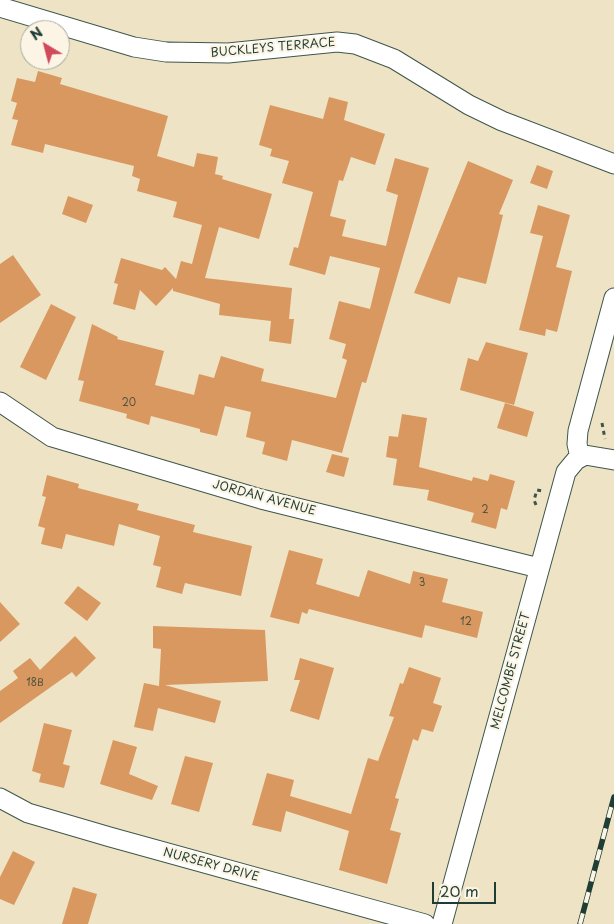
<!DOCTYPE html>
<html>
<head>
<meta charset="utf-8">
<style>
	body { margin:0 }
	#map { position:relative; width:614px; height:924px; overflow:hidden; background:#eee4c5; font-family:"Playpen Sans",sans-serif }
	canvas { display:block }
	.north { position:absolute; left:20px; top:20px; width:50px; height:50px; box-sizing:border-box; background:#fcf5e5; border:1px solid #a4ab9e; border-radius:50%; rotate:323deg; font-size:14px; font-weight:700; line-height:20px; text-align:center; color:#1f3d34 }
	.north::after { content:''; display:block; margin:auto; width:18px; height:22px; background:#d1495b; clip-path:polygon(50% 0,100% 100%,50% 72%,0 100%) }
	.scale { position:absolute; left:432px; top:882px; width:64px; height:22px; box-sizing:border-box; border:2px solid #1f3d34; border-top:0; padding-left:6px; font-size:15px; line-height:18px; white-space:nowrap; color:#1f3d34; -webkit-text-stroke:4px #fcf5e5; paint-order:stroke }
</style>
</head>
<body>
<div id="map">
<canvas width="614" height="924"></canvas>
<div class="north">N</div>
<div class="scale">20 m</div>
</div>
<script>
const ctx = document.querySelector('canvas').getContext('2d');
ctx.lineJoin = 'round';
function fill(path, color) { ctx.fillStyle = color; ctx.fill(path, 'evenodd'); }
const shape = rows => new Path2D(rows.map(r => 'M' + r).join(''));
function strokePath(path, color, width, dash) { ctx.strokeStyle = color; ctx.lineWidth = width; ctx.lineCap = dash ? 'butt' : 'round'; ctx.setLineDash(dash || []); ctx.stroke(path); }
function write(font, color, halo, rows, align = 'center') {
  ctx.font = font + ' "Playpen Sans",sans-serif'; ctx.lineWidth = 4.5; ctx.setLineDash([]); ctx.textBaseline = 'middle'; ctx.strokeStyle = halo; ctx.fillStyle = color; for (const [text, x, y, turn = 0] of rows) {
    ctx.save(); ctx.translate(x, y); ctx.rotate((+turn || 0) * Math.PI / 180); ctx.textAlign = isNaN(turn) ? turn : align; if (halo) ctx.strokeText(text, 0, 0); ctx.fillText(text, 0, 0); ctx.restore();
  }
}
fill(shape([
	[38,71,62,78,60,84,168,116,157,156,194,167,197,153,218,157,215,174,223,176,222,179,272,194,259,239,219,227,205,278,292,288,289,319,294,319,291,344,269,341,271,321,219,315,220,304,173,291,173,288,156,306,140,290,135,310,113,304,118,284,114,283,121,258,162,270,165,267,176,279,181,261,192,264,202,225,173,217,177,202,137,191,140,179,132,176,134,166,45,144,43,153,11,145,18,120,12,119,17,103,11,101,17,78,35,82],
	[329,97,348,102,344,120,385,134,375,165,351,157,343,181,339,180,330,216,346,220,342,236,386,246,398,195,386,191,395,158,429,168,366,383,362,382,342,453,292,440,287,461,262,454,265,442,246,437,251,412,225,406,217,436,200,432,200,429,151,416,149,425,126,418,127,414,79,401,84,381,78,380,92,324,118,337,117,339,164,351,155,385,194,395,199,374,214,378,221,356,264,369,261,381,336,398,347,360,342,358,346,344,329,339,339,301,370,309,380,268,330,256,325,275,289,265,294,247,298,248,313,192,282,183,289,161,270,156,272,149,259,145,270,105,323,119],
	[468,161,513,180,499,214,503,215,486,284,458,277,450,304,414,293],
	[537,165,553,171,547,189,530,183],
	[68,196,93,205,86,223,62,214],
	[538,205,570,215,556,267,572,271,557,332,546,329,545,336,519,330,543,236,530,233],
	[13,255,41,295,0,323,0,264],
	[51,304,76,317,46,380,20,367],
	[486,342,528,353,514,405,460,390,468,358,478,361],
	[505,403,534,412,527,437,497,428],
	[402,414,427,418,419,467,472,481,473,477,488,481,490,474,515,481,507,510,501,508,496,529,471,522,474,513,427,500,429,490,393,485,397,459,386,457,389,436,398,437],
	[332,454,349,458,344,477,326,472],
	[47,475,79,484,78,488,139,504,137,510,195,525,193,532,252,546,241,596,185,583,182,594,156,587,161,567,153,565,160,536,119,524,114,546,66,534,62,549,41,544,45,528,38,526,46,497,42,496],
	[289,550,323,559,316,584,359,597,368,570,410,584,413,571,448,579,442,602,483,612,477,638,425,625,422,638,309,609,307,614,302,612,299,624,270,617],
	[78,586,101,603,87,621,64,603],
	[0,602,20,624,0,642],
	[153,626,265,630,268,681,165,685,221,701,215,723,158,708,153,731,134,727,144,683,159,686,161,649,153,648],
	[75,636,96,658,76,677,72,672,0,723,0,691,18,678,13,671,30,658,40,670],
	[300,658,334,668,319,720,290,711,300,680,294,680],
	[409,667,441,678,433,703,442,706,433,732,422,729,418,741,413,739,395,798,399,799,390,830,401,833,387,884,339,870,349,831,286,811,281,832,252,825,267,773,294,780,290,796,351,814,368,758,378,761,394,717,389,716,400,683,403,684],
	[44,723,72,730,63,764,70,766,64,788,39,782,41,774,32,771],
	[113,740,137,747,129,774,158,786,152,800,100,784],
	[185,756,213,763,199,812,171,804],
	[13,851,35,862,14,905,0,899,0,877],
	[73,887,97,894,88,924,62,924]
]), '#d89860');
const minor = shape([
	[0,7,134,47,166,52,228,53,337,42,355,44,394,59,469,105,502,121,614,164],
	[0,402,52,437,261,499,539,568],
	[580,457,577,444,578,431,614,298],
	[0,798,28,813,110,837,425,924],
	[442,924,566,472,576,460,585,455,614,460]
]);
strokePath(minor, '#3e564a', 21);
strokePath(shape([
	[602,423,605,439],
	[536,505,534,500,537,490,542,491]
]), '#3e564a', 3, [4, 4]);
strokePath(minor, '#fff', 19);
const rail = shape([
	[580,924,614,797]
]);
strokePath(rail, '#1f3d34', 5.5);
strokePath(rail, '#fcf5e5', 4, [11]);
write('10px', '#4d543f', null, [
	["20",129,403],
	["2",485,510],
	["3",422,583],
	["12",466,622],
	["18B",35,683]
]);
write('12px', '#1f3d34', '#fcf5e5', [
	["BUCKLEYS TERRACE",273,48,-5],
	["JORDAN AVENUE",264,498,15],
	["MELCOMBE STREET",511,671,-75],
	["NURSERY DRIVE",211,865,15]
]);
</script>
</body>
</html>
